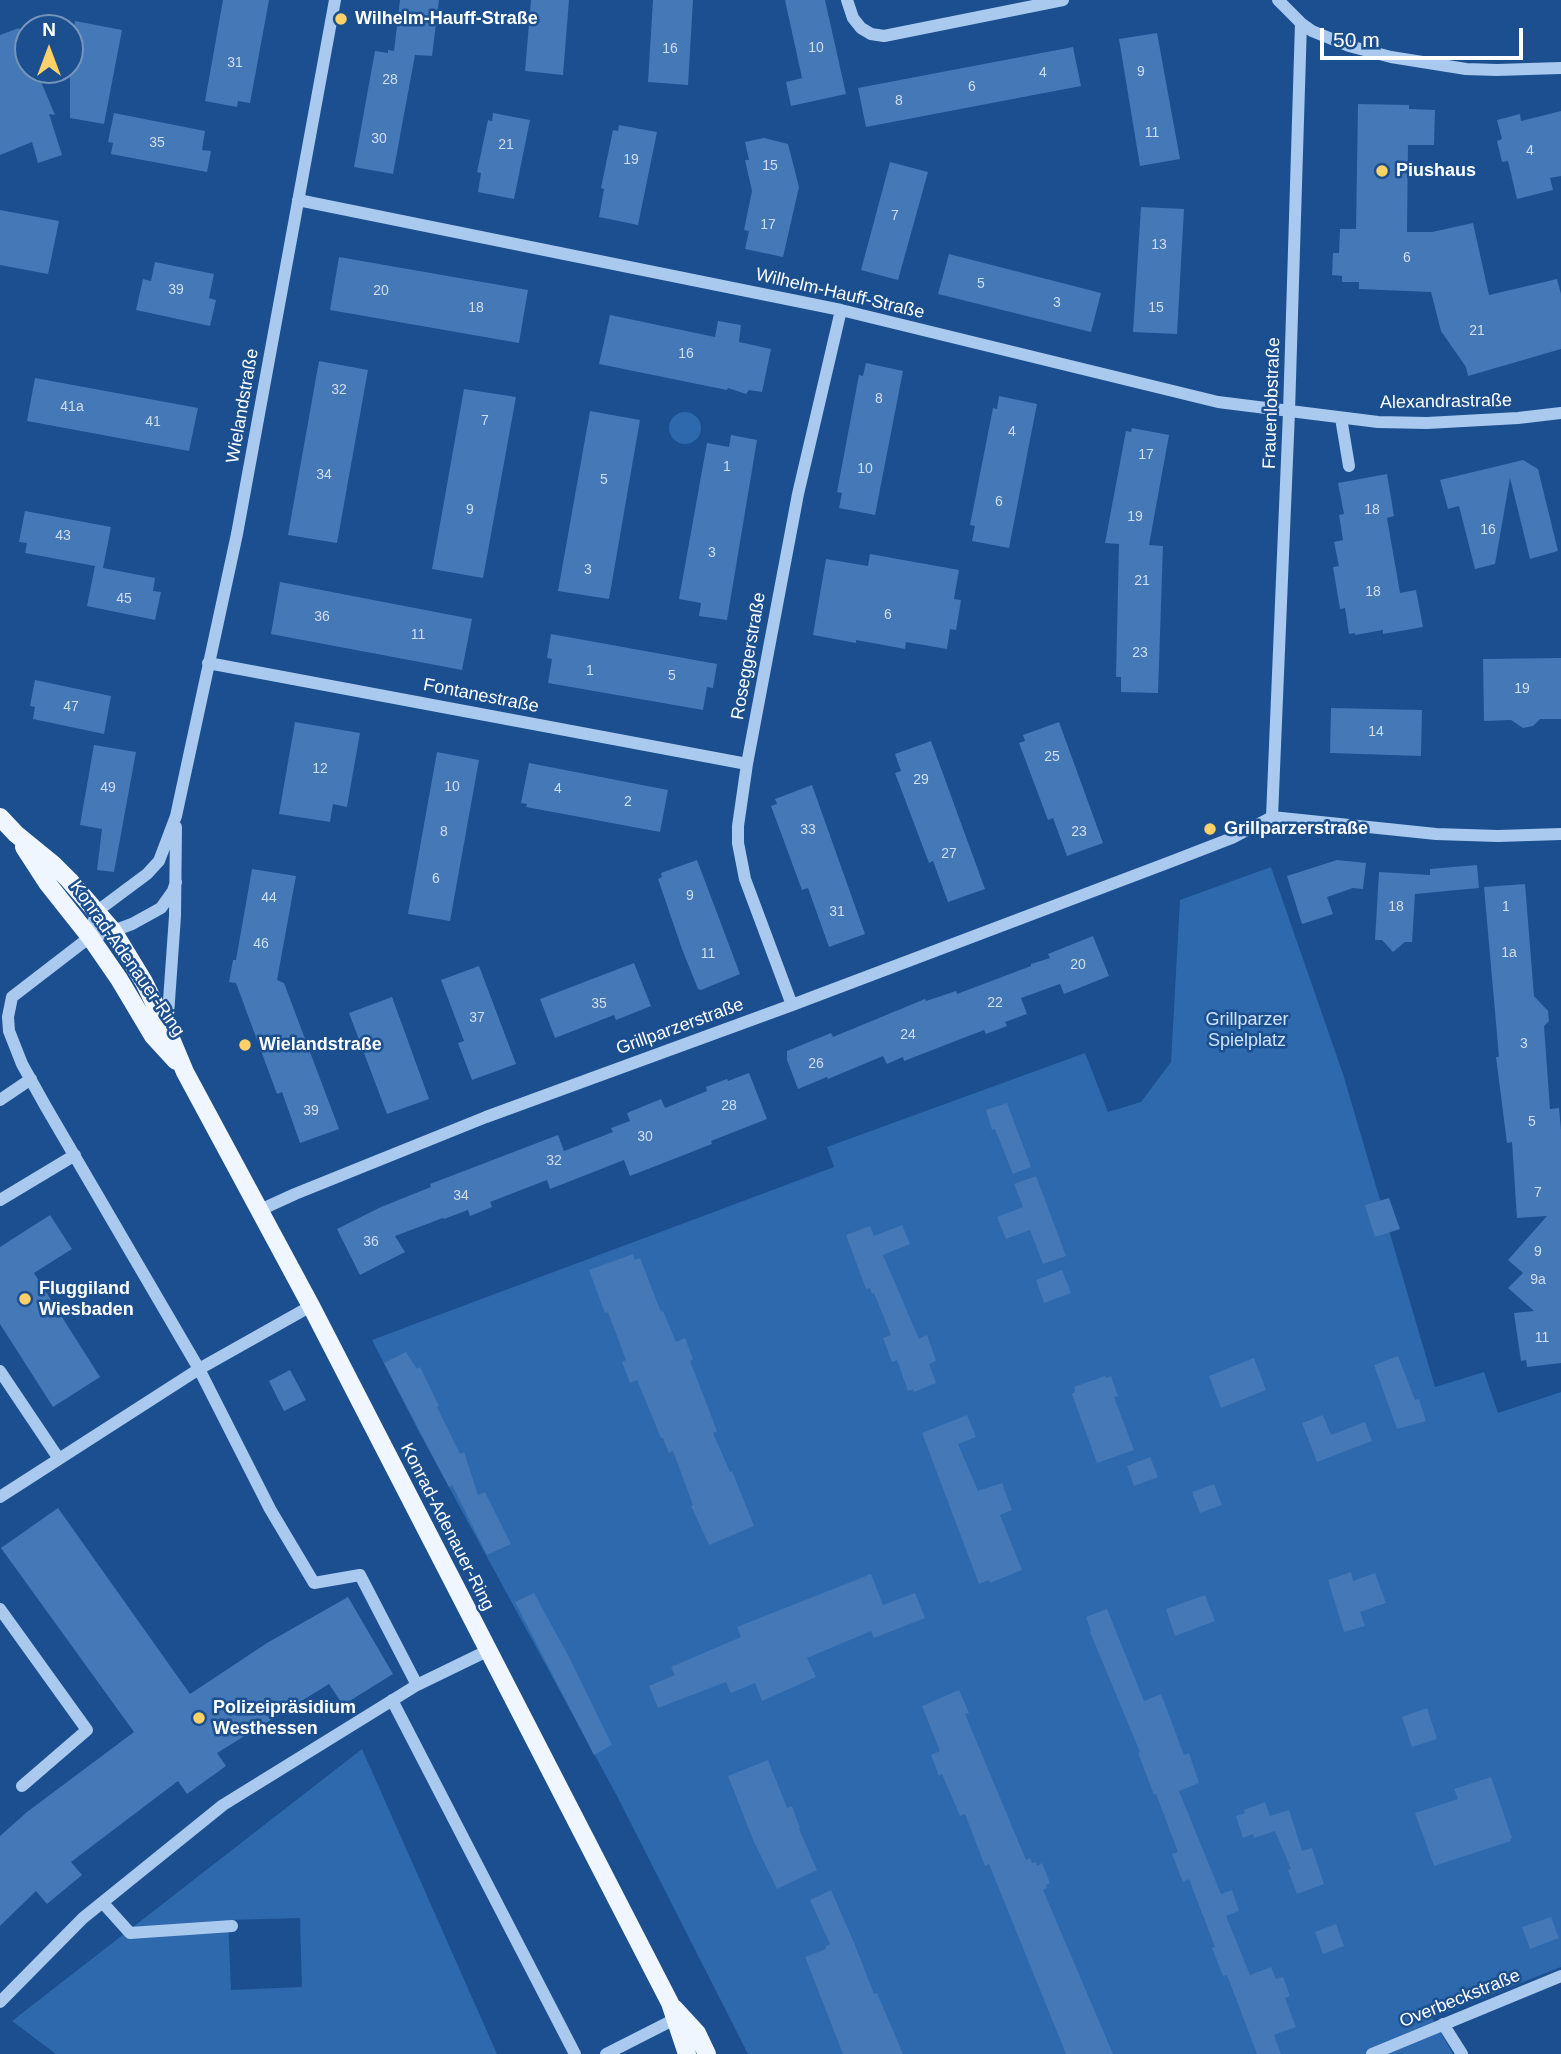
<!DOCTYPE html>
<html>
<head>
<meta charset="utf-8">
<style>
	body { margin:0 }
	#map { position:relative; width:1561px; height:2054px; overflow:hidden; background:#1b4f8f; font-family:Arial,sans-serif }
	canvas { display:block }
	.north { position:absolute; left:14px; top:14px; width:70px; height:70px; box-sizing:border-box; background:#1b4f8f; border:2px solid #7695bc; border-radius:50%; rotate:0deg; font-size:19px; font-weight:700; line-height:28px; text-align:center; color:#fff }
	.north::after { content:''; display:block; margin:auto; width:24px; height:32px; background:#ffd166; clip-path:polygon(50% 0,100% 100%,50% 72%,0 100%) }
	.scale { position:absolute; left:1320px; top:28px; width:203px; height:32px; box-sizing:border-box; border:4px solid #fff; border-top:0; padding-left:9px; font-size:21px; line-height:24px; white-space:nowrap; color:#fff; -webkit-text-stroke:5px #1b4f8f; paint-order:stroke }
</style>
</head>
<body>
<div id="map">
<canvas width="1561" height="2054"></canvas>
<div class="north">N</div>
<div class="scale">50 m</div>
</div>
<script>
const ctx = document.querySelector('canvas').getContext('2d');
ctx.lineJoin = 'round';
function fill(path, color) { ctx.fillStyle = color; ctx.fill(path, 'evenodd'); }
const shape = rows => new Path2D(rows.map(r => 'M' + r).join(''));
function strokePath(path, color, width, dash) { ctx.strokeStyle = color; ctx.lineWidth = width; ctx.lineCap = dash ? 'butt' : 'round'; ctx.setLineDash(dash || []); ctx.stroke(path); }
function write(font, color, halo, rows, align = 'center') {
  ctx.font = font + ' Arial,sans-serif'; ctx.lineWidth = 5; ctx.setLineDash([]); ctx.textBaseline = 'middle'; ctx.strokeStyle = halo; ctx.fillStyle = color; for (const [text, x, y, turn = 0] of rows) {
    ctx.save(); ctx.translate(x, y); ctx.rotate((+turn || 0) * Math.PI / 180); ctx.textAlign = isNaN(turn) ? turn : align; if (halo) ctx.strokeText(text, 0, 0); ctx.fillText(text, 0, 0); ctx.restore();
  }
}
fill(shape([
	'669 428a16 16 0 1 1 32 0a16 16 0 1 1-32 0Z',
	[1271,867,1343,1074,1435,1387,1484,1372,1498,1413,1561,1392,1561,1967,1432,2018,1453,2054,748,2054,617,1796,419,1432,372,1340,834,1167,827,1147,1085,1053,1108,1112,1141,1102,1171,1062,1180,900],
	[362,1749,497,2054,56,2054,12,2021],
	[300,1918,302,1987,231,1990,228,1920]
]), '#2e69ad');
fill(shape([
	[223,0,269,0,250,103,238,101,237,107,205,101],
	[400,0,439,0,432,56,415,55,393,174,354,167,375,51,388,53,388,50,394,51],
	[531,0,569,0,563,75,525,71],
	[653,0,693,0,688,85,648,82],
	[785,0,825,0,846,94,791,106,786,82,802,78],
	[75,21,122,30,104,124,70,118,70,47],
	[19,28,28,50,28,70,36,70,55,115,49,114,62,155,38,163,32,142,0,155,0,35],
	[1157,33,1180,159,1140,166,1119,39],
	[1073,47,1081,86,866,127,858,88],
	[1358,104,1409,105,1409,109,1435,110,1434,145,1408,145,1407,232,1432,232,1473,223,1489,295,1557,279,1561,294,1561,349,1468,376,1466,367,1441,331,1431,292,1359,289,1359,282,1342,282,1342,276,1332,275,1333,253,1339,253,1340,229,1356,229],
	[1561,111,1561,176,1550,178,1553,190,1517,199,1508,161,1502,162,1497,141,1502,139,1497,120,1520,114,1521,121],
	[114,113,205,131,202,150,211,151,207,172,111,154,113,143,108,142],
	[493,113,530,120,514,199,478,192,481,173,477,172,488,120,492,121],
	[619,125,657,132,638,225,599,217,604,189,601,188,613,130,618,131],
	[764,138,788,144,799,187,783,257,745,249,749,231,744,230,752,191,745,160,749,160,745,142],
	[890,162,928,172,898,280,861,270],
	[1141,207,1184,209,1177,334,1133,332],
	[0,210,59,221,48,274,0,265],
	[949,254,1101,293,1091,332,938,294],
	[339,257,528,290,519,343,330,310],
	[155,262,214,274,209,298,216,300,210,326,136,310,143,279,151,281],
	[610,315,715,337,718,321,741,325,739,342,771,349,762,392,749,390,746,394,728,388,727,390,707,386,599,364],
	[319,361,368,370,337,543,288,535],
	[866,363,903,371,875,515,839,508,842,493,837,492,859,375,863,376],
	[35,378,198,408,189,451,27,421],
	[464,389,516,397,483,578,432,569],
	[999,396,1037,404,1009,548,972,541,975,526,970,525,993,408,997,409],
	[590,411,640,420,609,599,558,591],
	[1132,428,1169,435,1149,545,1163,546,1158,693,1121,692,1121,677,1116,677,1119,544,1105,543,1126,431,1131,432],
	[731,435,757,440,727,620,699,616,701,603,679,599,707,443,729,447],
	[1523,460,1538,469,1558,551,1530,559,1510,478,1495,564,1475,569,1459,506,1448,509,1440,480],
	[1387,474,1394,516,1387,518,1400,593,1416,590,1423,627,1383,634,1383,630,1355,635,1355,633,1349,634,1345,608,1340,609,1333,567,1339,566,1334,542,1343,540,1339,515,1344,514,1338,483],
	[25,511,111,527,103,568,155,578,153,591,161,592,155,620,87,606,95,566,25,553,27,543,19,542],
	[870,554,959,570,954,599,961,600,956,630,950,629,947,649,906,642,905,649,856,640,856,643,813,635,826,559,868,566],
	[280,582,472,619,462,670,271,634],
	[551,634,717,664,713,688,707,687,703,710,548,683,552,659,547,658],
	[1561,658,1561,719,1540,719,1533,726,1523,728,1511,720,1484,721,1483,659],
	[35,680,111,696,104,734,33,719,35,707,30,706],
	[1331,708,1422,710,1421,756,1330,753],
	[295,722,360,733,347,807,333,804,330,822,279,814],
	[1059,722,1103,843,1067,856,1053,818,1048,820,1019,743,1025,741,1023,735],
	[931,741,985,889,948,902,933,861,929,863,895,773,901,771,895,754],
	[94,745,136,752,114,872,97,870,102,829,80,825],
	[437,752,479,760,450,921,408,914],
	[529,763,668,790,660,832,526,807,527,804,521,803],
	[812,785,865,934,829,947,808,888,802,890,771,806,777,804,775,799],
	[697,860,740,974,701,990,698,989,682,949,658,879,662,877,661,873],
	[1337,860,1366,863,1363,889,1353,888,1327,897,1333,914,1302,924,1287,876],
	[1477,865,1479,888,1415,894,1412,942,1405,942,1393,952,1382,940,1375,940,1379,872,1430,875,1430,869],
	[252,869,296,876,277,980,284,983,339,1129,300,1143,282,1092,277,1094,236,983,229,982,233,960,236,960],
	[1525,884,1534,996,1548,1011,1549,1021,1544,1026,1550,1109,1559,1108,1561,1130,1561,1363,1527,1367,1526,1360,1521,1361,1514,1313,1534,1311,1508,1288,1523,1273,1508,1260,1547,1216,1517,1218,1512,1142,1507,1143,1496,1057,1499,1057,1484,887],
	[1093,936,1109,976,1064,994,1060,984,1021,998,1027,1014,1005,1022,1007,1026,986,1034,984,1030,904,1061,903,1057,887,1064,883,1056,828,1079,827,1077,798,1089,787,1060,787,1051,831,1033,833,1037,925,999,926,1001,956,991,957,994,1031,966,1031,964,1050,958,1048,954],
	[634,963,651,1006,616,1020,614,1015,555,1038,540,999],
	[479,966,516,1064,472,1080,458,1043,464,1041,441,980],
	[392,997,429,1099,387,1114,349,1013],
	[749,1073,767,1119,711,1141,712,1144,630,1176,624,1160,550,1189,547,1180,490,1202,492,1207,470,1216,468,1210,444,1219,443,1218,395,1236,405,1252,360,1275,337,1229,381,1207,431,1187,430,1184,558,1135,564,1151,613,1132,611,1128,630,1121,627,1113,661,1099,665,1108,707,1091,706,1087,727,1079,728,1081],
	[1007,1103,1031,1167,1013,1174,995,1129,992,1130,986,1110],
	[1036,1176,1066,1256,1043,1264,1030,1230,1006,1239,997,1217,1023,1207,1014,1184],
	[1389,1198,1400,1229,1375,1237,1365,1205],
	[50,1215,72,1249,34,1273,100,1377,53,1407,0,1324,0,1247],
	[902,1225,910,1244,883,1255,919,1339,927,1335,936,1361,929,1364,936,1383,914,1392,913,1389,908,1391,897,1360,892,1362,883,1338,891,1335,874,1293,872,1294,870,1288,866,1289,846,1235,870,1226,874,1236],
	[633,1254,635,1260,640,1258,661,1312,663,1311,676,1342,685,1338,693,1359,690,1361,717,1431,713,1433,730,1472,732,1471,754,1526,709,1545,691,1506,693,1505,673,1451,669,1453,663,1438,661,1438,637,1380,630,1383,622,1362,626,1360,608,1312,605,1313,589,1270],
	[1062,1270,1071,1293,1044,1303,1036,1280],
	[406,1352,417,1369,420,1367,439,1406,437,1407,460,1454,464,1452,478,1495,485,1492,511,1544,487,1555,452,1485,449,1487,384,1363],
	[1398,1356,1415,1400,1419,1399,1426,1421,1397,1429,1374,1365],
	[1254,1358,1266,1390,1221,1408,1209,1376],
	[290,1370,306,1400,284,1411,269,1381],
	[1105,1376,1106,1378,1111,1376,1118,1396,1114,1397,1134,1450,1097,1463,1072,1394,1075,1392,1074,1387],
	[967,1415,976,1437,958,1444,978,1491,1002,1483,1012,1510,1000,1515,1022,1570,990,1583,989,1580,979,1584,922,1433],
	[1323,1415,1331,1435,1365,1422,1372,1441,1317,1462,1302,1423],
	[1150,1457,1158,1477,1134,1486,1127,1466],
	[1214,1484,1222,1505,1200,1513,1192,1492],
	[58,1508,190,1694,267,1643,348,1597,393,1674,343,1705,329,1684,217,1753,226,1766,187,1794,178,1781,71,1862,82,1875,47,1904,36,1891,0,1926,0,1836,27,1812,134,1732,1,1548],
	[1351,1572,1353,1581,1375,1573,1386,1603,1360,1612,1365,1626,1344,1632,1328,1580],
	[871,1574,883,1605,915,1593,925,1618,874,1638,871,1631,807,1658,816,1677,762,1701,755,1683,731,1693,726,1682,658,1708,649,1686,675,1675,671,1667,741,1637,737,1627],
	[534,1593,569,1657,612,1745,594,1755,515,1602],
	[1205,1595,1215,1621,1175,1636,1166,1609],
	[1107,1609,1144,1701,1161,1694,1184,1755,1189,1753,1199,1783,1179,1791,1221,1894,1232,1890,1239,1911,1226,1916,1250,1975,1271,1967,1276,1979,1283,1977,1290,1996,1285,1998,1296,2027,1274,2035,1281,2054,1257,2054,1227,1975,1223,1976,1212,1948,1215,1947,1189,1879,1183,1882,1172,1854,1178,1852,1156,1794,1154,1795,1138,1753,1140,1752,1090,1632,1091,1631,1086,1617],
	[959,1690,969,1713,965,1714,1026,1860,1030,1858,1032,1863,1036,1862,1037,1866,1042,1863,1050,1883,1046,1885,1047,1888,1043,1890,1113,2054,1066,2054,989,1864,985,1866,965,1814,960,1816,942,1774,939,1776,931,1755,940,1751,922,1706],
	[1427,1708,1437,1739,1412,1747,1402,1717],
	[768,1760,787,1808,792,1806,800,1828,799,1829,817,1870,777,1889,754,1842,728,1776],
	[1491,1777,1512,1838,1510,1839,1511,1841,1434,1866,1415,1813,1458,1799,1454,1789],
	[1265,1802,1270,1816,1289,1810,1302,1851,1312,1848,1324,1884,1297,1894,1288,1870,1291,1869,1275,1831,1254,1838,1253,1834,1243,1838,1236,1816,1245,1813,1244,1810],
	[831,1890,855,1945,874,1994,877,1993,903,2054,843,2054,805,1957,826,1949,826,1946,830,1944,810,1900],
	[1551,1917,1559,1938,1530,1949,1522,1927],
	[1336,1924,1344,1946,1323,1954,1315,1932]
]), '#4478b7');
strokePath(shape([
	[847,0,853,18,861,28,871,34,884,36,1063,0],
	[1278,0,1301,23,1312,31,1349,46,1391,57,1466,69,1497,70,1561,68],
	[298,200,841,310,1218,402,1378,422,1427,423,1518,418,1561,413],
	[1341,418,1349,466],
	[208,663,747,764],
	[1272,817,1289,412,1301,23],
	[176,882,173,891,161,908,132,924,113,931,90,937,12,997,8,1017,9,1031,22,1064,46,1107,199,1369,311,1306],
	[90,937,96,912,147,874,159,861,176,816,237,534,335,0],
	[792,1005,745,879,738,843,738,826,747,764,798,494,841,310],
	[167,1029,175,916,176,827],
	[0,1100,31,1079],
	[0,1200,75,1155],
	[260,1210,295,1194,486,1117,792,1005,1170,862,1232,838,1272,817,1436,834,1498,836,1561,834],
	[0,1371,59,1459],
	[0,1497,199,1369,270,1509,314,1583,360,1575,417,1685,223,1805,83,1918,0,2002],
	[0,1609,87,1730,22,1786],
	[417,1685,487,1651],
	[392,1700,575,2054],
	[103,1903,130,1933,232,1926],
	[1443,2024,1462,2054],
	[606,2054,675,2019],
	[1372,2054,1561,1976]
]), '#a9c9ee', 12);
strokePath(shape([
	[0,817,16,834,54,865,69,880,113,931,144,982,167,1029,185,1072,311,1306,670,2003,687,2054],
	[24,847,48,884,90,937,119,979,153,1036,176,1061],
	[674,2008,697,2033,707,2054]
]), '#f0f6ff', 18);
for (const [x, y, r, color] of [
	[341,19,7,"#ffd166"],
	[1382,171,7,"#ffd166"],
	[1210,829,7,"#ffd166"],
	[245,1045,7,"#ffd166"],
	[25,1299,7,"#ffd166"],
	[199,1718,7,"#ffd166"]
]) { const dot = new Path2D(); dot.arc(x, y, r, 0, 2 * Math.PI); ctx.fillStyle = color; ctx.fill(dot); strokePath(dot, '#1b4f8f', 2.5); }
write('14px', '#d0dded', null, [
	["10",816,48],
	["16",670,49],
	["31",235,63],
	["9",1141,72],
	["4",1043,73],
	["28",390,80],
	["6",972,87],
	["8",899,101],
	["11",1152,133],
	["30",379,139],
	["35",157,143],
	["21",506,145],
	["4",1530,151],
	["19",631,160],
	["15",770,166],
	["7",895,216],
	["17",768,225],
	["13",1159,245],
	["6",1407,258],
	["5",981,284],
	["39",176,290],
	["20",381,291],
	["3",1057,303],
	["18",476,308],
	["15",1156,308],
	["21",1477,331],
	["16",686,354],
	["32",339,390],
	["8",879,399],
	["41a",72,407],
	["7",485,421],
	["41",153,422],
	["4",1012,432],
	["17",1146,455],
	["1",727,467],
	["10",865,469],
	["34",324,475],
	["5",604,480],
	["6",999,502],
	["9",470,510],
	["18",1372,510],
	["19",1135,517],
	["16",1488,530],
	["43",63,536],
	["3",712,553],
	["3",588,570],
	["21",1142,581],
	["18",1373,592],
	["45",124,599],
	["6",888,615],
	["36",322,617],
	["11",418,635],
	["23",1140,653],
	["1",590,671],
	["5",672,676],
	["19",1522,689],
	["47",71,707],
	["14",1376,732],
	["25",1052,757],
	["12",320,769],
	["29",921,780],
	["10",452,787],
	["49",108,788],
	["4",558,789],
	["2",628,802],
	["33",808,830],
	["8",444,832],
	["23",1079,832],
	["27",949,854],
	["6",436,879],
	["9",690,896],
	["44",269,898],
	["18",1396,907],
	["1",1506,907],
	["31",837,912],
	["46",261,944],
	["1a",1509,953],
	["11",708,954],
	["20",1078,965],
	["22",995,1003],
	["35",599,1004],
	["37",477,1018],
	["24",908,1035],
	["3",1524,1044],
	["26",816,1064],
	["28",729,1106],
	["39",311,1111],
	["5",1532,1122],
	["30",645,1137],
	["32",554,1161],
	["7",1538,1193],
	["34",461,1196],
	["36",371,1242],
	["9",1538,1252],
	["9a",1538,1280],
	["11",1542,1338]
]);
write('bold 18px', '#fff', '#1b4f8f', [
	["Wilhelm-Hauff-Straße",355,19],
	["Piushaus",1396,171],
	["Grillparzerstraße",1224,829],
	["Wielandstraße",259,1045],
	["Fluggiland",39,1289],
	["Wiesbaden",39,1310],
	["Polizeipräsidium",213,1708],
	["Westhessen",213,1729]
], 'left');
write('18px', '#fff', '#1b4f8f', [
	["Wilhelm-Hauff-Straße",840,294,13],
	["Alexandrastraße",1446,402,-1],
	["Frauenlobstraße",1272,403,-88],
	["Wielandstraße",243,406,-80],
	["Roseggerstraße",749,656,-80],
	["Fontanestraße",481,696,11],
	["Konrad-Adenauer-Ring",127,959,55],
	["Grillparzerstraße",680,1027,-20],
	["Konrad-Adenauer-Ring",447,1527,63],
	["Overbeckstraße",1460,1999,-22]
]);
write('18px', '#cfe3fa', '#1b4f8f', [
	["Grillparzer",1247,1020],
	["Spielplatz",1247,1041]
]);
</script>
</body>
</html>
